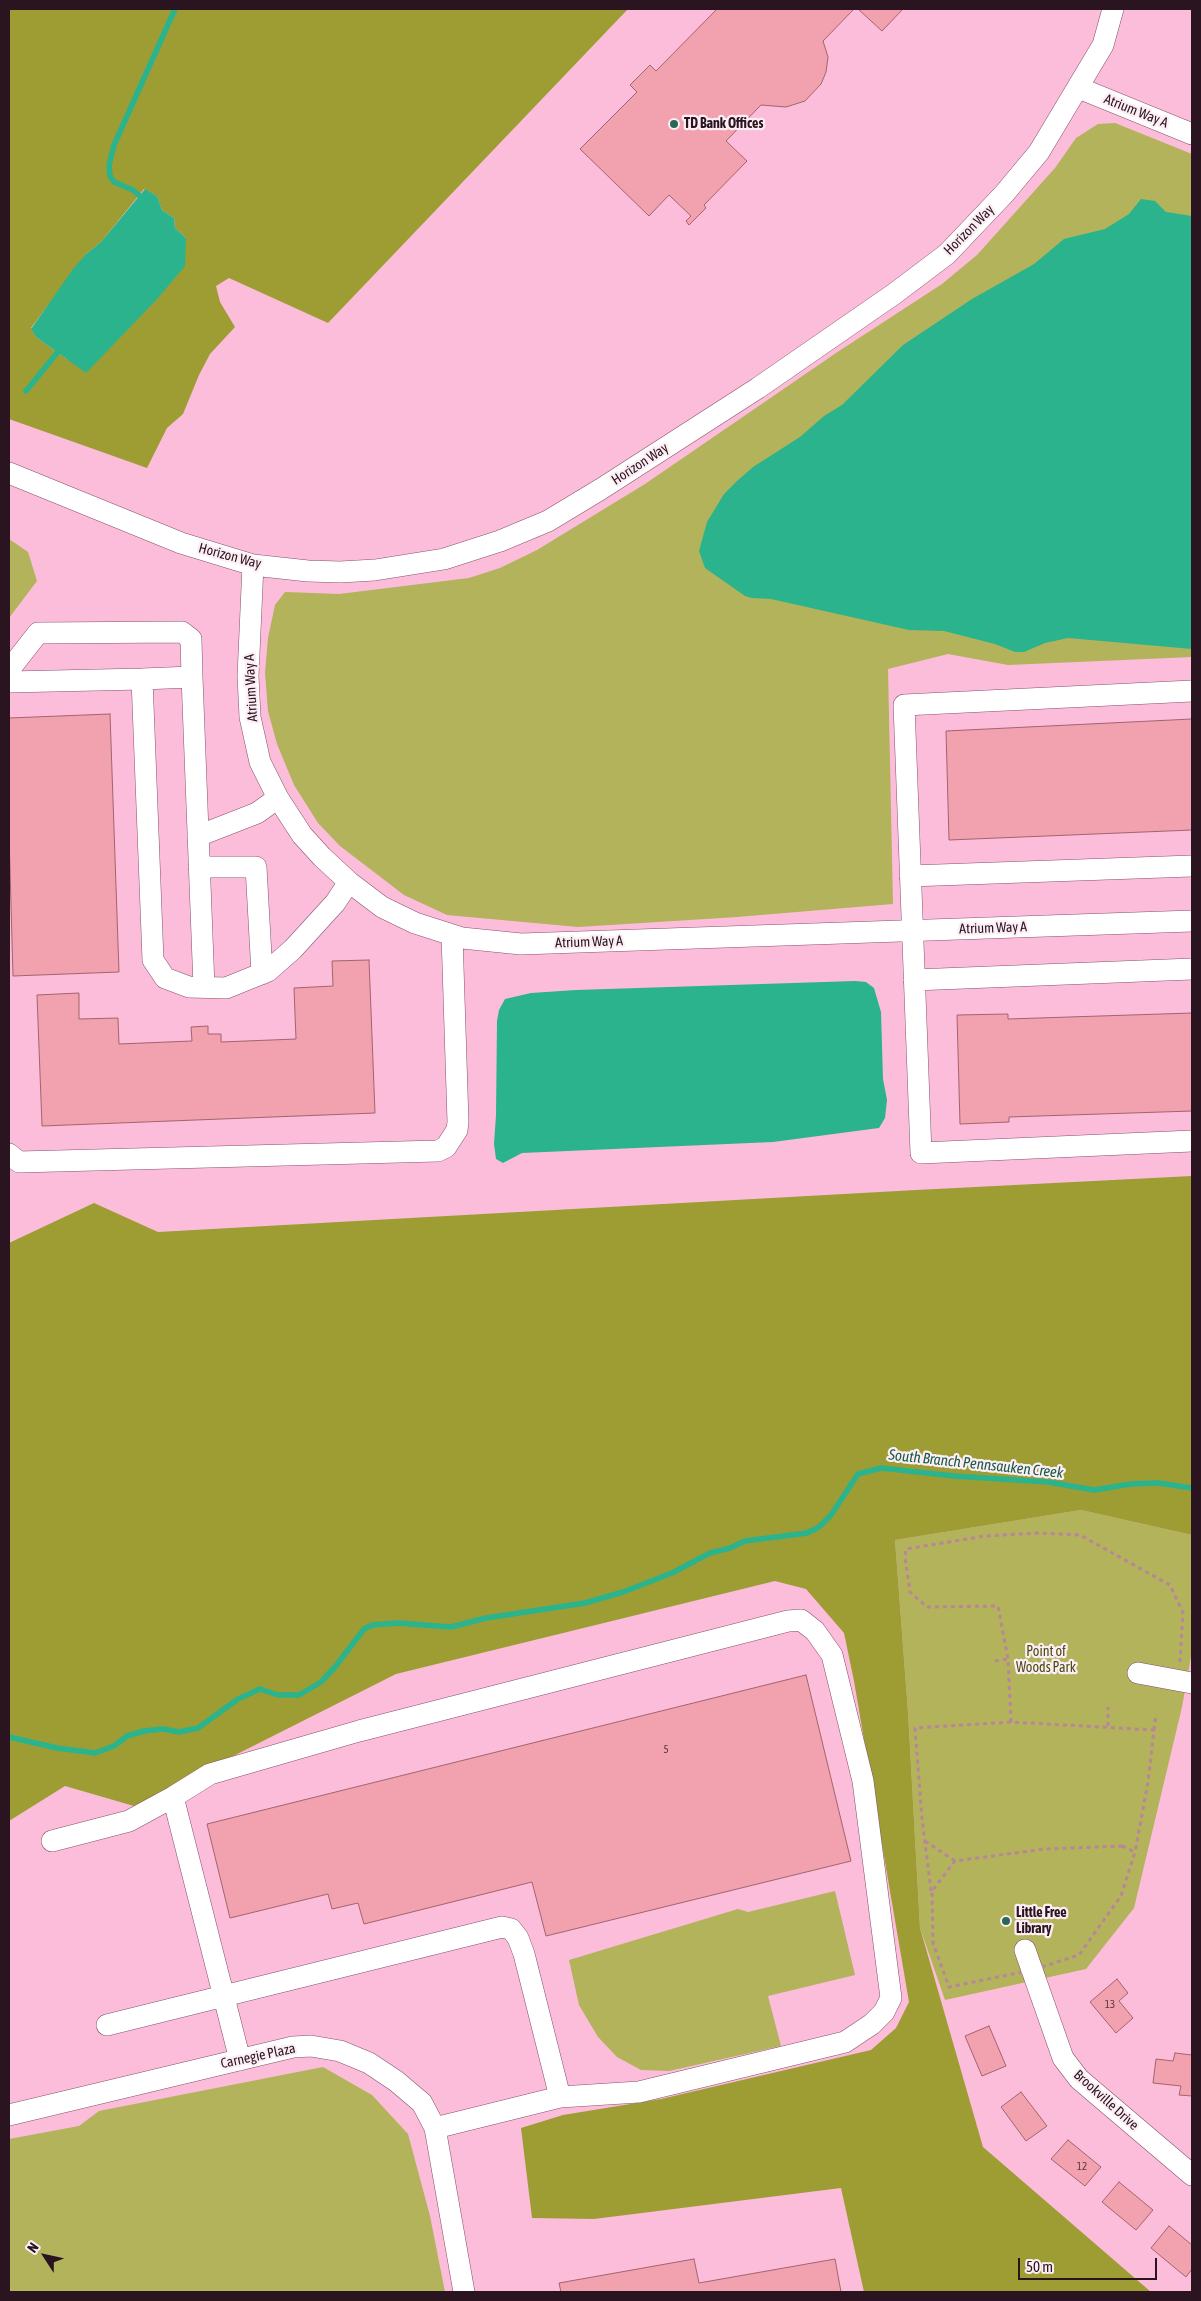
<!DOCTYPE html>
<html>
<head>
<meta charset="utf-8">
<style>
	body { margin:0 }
	#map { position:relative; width:1201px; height:2301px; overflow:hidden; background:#fbbdd9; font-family:"Asap Condensed",sans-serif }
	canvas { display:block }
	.frame { position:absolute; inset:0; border:10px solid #2a141f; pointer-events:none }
	.north { position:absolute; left:20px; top:2231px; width:50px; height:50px; -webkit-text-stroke:4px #fceef4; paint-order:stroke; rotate:305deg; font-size:14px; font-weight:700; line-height:20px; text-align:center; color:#2a141f }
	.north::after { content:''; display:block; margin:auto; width:18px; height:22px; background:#2a141f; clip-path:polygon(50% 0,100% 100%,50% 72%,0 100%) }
	.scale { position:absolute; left:1018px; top:2258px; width:139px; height:22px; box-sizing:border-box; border:2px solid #2a141f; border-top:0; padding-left:6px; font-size:15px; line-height:18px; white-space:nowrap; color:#2a141f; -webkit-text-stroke:4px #fceef4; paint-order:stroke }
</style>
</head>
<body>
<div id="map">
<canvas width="1201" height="2301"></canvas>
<div class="frame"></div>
<div class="north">N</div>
<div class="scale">50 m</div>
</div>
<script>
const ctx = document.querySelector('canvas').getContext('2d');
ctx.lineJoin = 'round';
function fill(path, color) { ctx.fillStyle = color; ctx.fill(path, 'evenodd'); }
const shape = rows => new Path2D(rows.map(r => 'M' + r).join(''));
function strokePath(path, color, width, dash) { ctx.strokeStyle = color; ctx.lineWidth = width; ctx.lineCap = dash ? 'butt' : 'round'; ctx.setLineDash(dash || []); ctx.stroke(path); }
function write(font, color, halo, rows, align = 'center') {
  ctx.font = font + ' "Asap Condensed",sans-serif'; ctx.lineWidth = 4.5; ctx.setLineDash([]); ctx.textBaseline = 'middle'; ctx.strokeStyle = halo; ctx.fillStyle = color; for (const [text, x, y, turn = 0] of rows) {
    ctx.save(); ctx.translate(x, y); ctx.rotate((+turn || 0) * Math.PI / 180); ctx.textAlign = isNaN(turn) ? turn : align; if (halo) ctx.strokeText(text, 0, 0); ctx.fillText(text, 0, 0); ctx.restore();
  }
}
fill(shape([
	[1115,123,1192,154,1192,657,1008,665,948,654,888,669,893,904,737,917,578,927,447,915,404,895,340,846,318,823,294,785,277,744,268,711,265,673,268,638,275,605,285,592,339,594,469,578,500,568,537,550,645,484,836,353,942,284,977,255,1055,168,1076,138,1098,124],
	[9,539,28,552,37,581,9,618],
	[1081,1510,1192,1535,1192,1651,1182,1707,1134,1908,1086,1969,945,2000,920,1928,908,1712,895,1540],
	[835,1891,855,1975,768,1996,781,2046,669,2071,641,2070,617,2057,598,2037,579,2005,569,1960,738,1909,748,1912],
	[323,2067,372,2095,408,2134,430,2216,445,2292,9,2292,9,2139,79,2126,99,2111]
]), '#b2b35a');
fill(shape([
	[9,9,628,9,328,323,229,278,216,286,220,302,235,327,210,354,199,375,183,414,167,428,147,468,9,419],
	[144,189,157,196,162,210,174,218,175,228,186,238,68,360,36,337,31,328,86,254,101,242],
	[1192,1176,1192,1535,1081,1510,895,1540,908,1712,920,1928,983,2147,1151,2292,864,2292,841,2188,594,2219,532,2218,521,2128,563,2115,661,2099,871,2050,896,2028,909,2002,854,1681,844,1633,806,1589,775,1581,396,1674,134,1806,65,1786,9,1821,9,1243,94,1203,158,1232,916,1190]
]), '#9d9d33');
fill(shape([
	[145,189,157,196,162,210,174,218,175,228,186,238,185,266,158,298,86,373,36,337,31,329,73,269,86,254,101,242],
	[1141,199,1155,201,1166,212,1192,216,1192,649,1068,638,1045,643,1024,652,1015,652,995,644,944,631,909,630,771,599,752,598,745,596,705,568,699,551,707,522,724,494,737,481,753,467,800,437,824,416,842,405,903,345,972,299,1034,264,1064,239,1105,229,1129,214],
	[855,981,866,982,874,988,881,1012,883,1079,887,1100,885,1118,879,1128,773,1142,522,1153,503,1163,496,1159,494,1144,496,1115,497,1021,499,1010,505,999,531,993,576,990]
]), '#2bb38d');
strokePath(shape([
	[144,200,133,190,114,182,110,176,109,165,114,145,175,9],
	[26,391,61,348],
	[9,1737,57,1748,95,1753,114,1746,127,1736,144,1731,163,1729,179,1732,198,1728,238,1699,260,1689,278,1695,299,1695,321,1682,335,1667,364,1629,372,1625,397,1623,451,1627,486,1618,585,1603,623,1592,672,1573,710,1553,730,1548,745,1541,807,1533,819,1527,831,1515,858,1474,881,1468,954,1476,1048,1482,1094,1490,1131,1484,1158,1483,1192,1488]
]), '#2bb38d', 5.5);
const building = shape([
	[717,9,854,9,823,41,828,57,826,72,821,84,805,101,786,107,761,105,726,141,747,161,704,205,706,208,689,225,686,221,691,216,669,195,649,216,580,149,637,92,630,85,650,65,656,71,717,9],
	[858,9,903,9,882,31,858,9],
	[110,714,119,972,13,976,9,834,9,718,110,714],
	[1192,719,1192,830,949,840,946,731,1192,719],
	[369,960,375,1113,42,1126,37,995,79,993,79,1019,118,1018,119,1044,192,1041,191,1027,208,1026,208,1034,221,1034,221,1042,296,1039,294,988,333,986,332,961,369,960],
	[1192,1013,1192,1111,1009,1117,1009,1122,960,1124,957,1015,1008,1014,1008,1019,1192,1013],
	[806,1675,851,1861,546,1936,532,1882,364,1924,358,1903,332,1909,328,1894,230,1918,207,1824,806,1675],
	[1117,1979,1128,1993,1119,2001,1133,2018,1116,2033,1090,2002,1117,1979],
	[989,2026,1006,2066,982,2076,965,2036,989,2026],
	[1175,2053,1192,2055,1192,2096,1179,2095,1181,2086,1153,2083,1156,2059,1173,2061,1175,2053],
	[1021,2092,1047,2126,1026,2141,1001,2107,1021,2092],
	[1068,2140,1101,2167,1085,2186,1051,2159,1068,2140],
	[1119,2182,1153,2210,1136,2230,1102,2202,1119,2182],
	[1169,2226,1192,2245,1192,2269,1186,2277,1151,2248,1169,2226],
	[694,2259,699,2283,835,2259,841,2292,561,2292,559,2283,694,2259]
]);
fill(building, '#f1a2ae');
strokePath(building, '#a1646e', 1);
const minor = shape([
	[1079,88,1192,134],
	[9,473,181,543,253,565,308,571,340,572,375,570,444,559,500,541,548,521,601,489,758,388,894,294,947,254,1004,194,1039,152,1103,45,1113,9],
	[253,565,248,676,250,717,260,762,278,798,302,835,322,857,349,882,382,907,415,923,462,938,521,944,1192,921],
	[9,670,38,633,182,632,191,639,192,677],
	[9,682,142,679],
	[1192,691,904,705,921,1153,1192,1141],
	[198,836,257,813,278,798],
	[199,867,256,867,262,974],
	[910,876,1192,866],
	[914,980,1192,969],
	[204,987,192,677,142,679,153,960,165,978,189,987,226,988,268,971,293,949,335,903,349,882],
	[9,1154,19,1162,438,1151,446,1147,457,1130,458,1122,452,935],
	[1138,1673,1192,1683],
	[173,1797,240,2060],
	[52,1841,129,1821,173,1797,210,1774,359,1731,788,1621,801,1620,815,1631,832,1655,863,1781,891,1998,884,2012,872,2024,845,2042,639,2092,560,2097,435,2128],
	[1025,1950,1063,2058,1079,2079,1192,2175],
	[107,2025,502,1927,511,1929,518,1938,524,1954,560,2097],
	[9,2115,293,2047,311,2046,340,2051,369,2063,396,2081,422,2103,435,2128,464,2292]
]);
strokePath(minor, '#86516b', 22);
strokePath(shape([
	[995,1661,1008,1659],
	[1011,1722,1008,1659,998,1606,927,1607,910,1592,905,1557,906,1549,985,1536,1039,1533,1080,1535,1170,1585,1183,1613,1180,1662],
	[1108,1726,1108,1707],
	[1154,1730,1156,1714],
	[925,1841,955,1861],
	[1122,1846,1135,1852,1121,1896,1079,1955,1032,1970,949,1987,933,1943,932,1891,955,1861,1045,1849,1122,1846],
	[931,1891,922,1818,915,1728,1011,1722,1154,1730,1148,1782,1135,1852]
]), '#b7869c', 3, [4, 4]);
strokePath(minor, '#fff', 21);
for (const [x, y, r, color] of [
	[674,124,5,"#2a6855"],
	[1006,1921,5,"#2a6855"]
]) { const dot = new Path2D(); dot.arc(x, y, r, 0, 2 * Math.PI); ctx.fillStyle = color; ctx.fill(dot); strokePath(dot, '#fceef4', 2); }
write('11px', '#5c3843', null, [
	["5",666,1750],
	["13",1110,2005],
	["12",1082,2167]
]);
write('14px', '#2a141f', '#fceef4', [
	["Atrium Way A",1136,111,22],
	["Horizon Way",969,230,-45],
	["Horizon Way",640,464,-33],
	["Horizon Way",230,556,15],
	["Atrium Way A",251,688,-93],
	["Atrium Way A",993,928,-2],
	["Atrium Way A",589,942,-2],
	["Carnegie Plaza",258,2056,-12],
	["Brookville Drive",1106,2100,42]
]);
write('bold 14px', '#2a141f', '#fceef4', [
	["TD Bank Offices",684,124],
	["Little Free",1016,1913],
	["Library",1016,1929]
], 'left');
write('14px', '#4b4b14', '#fceef4', [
	["Point of",1046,1652],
	["Woods Park",1046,1668]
]);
write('italic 15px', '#165b47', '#fceef4', [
	["South Branch Pennsauken Creek",976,1464,6]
]);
</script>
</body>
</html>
